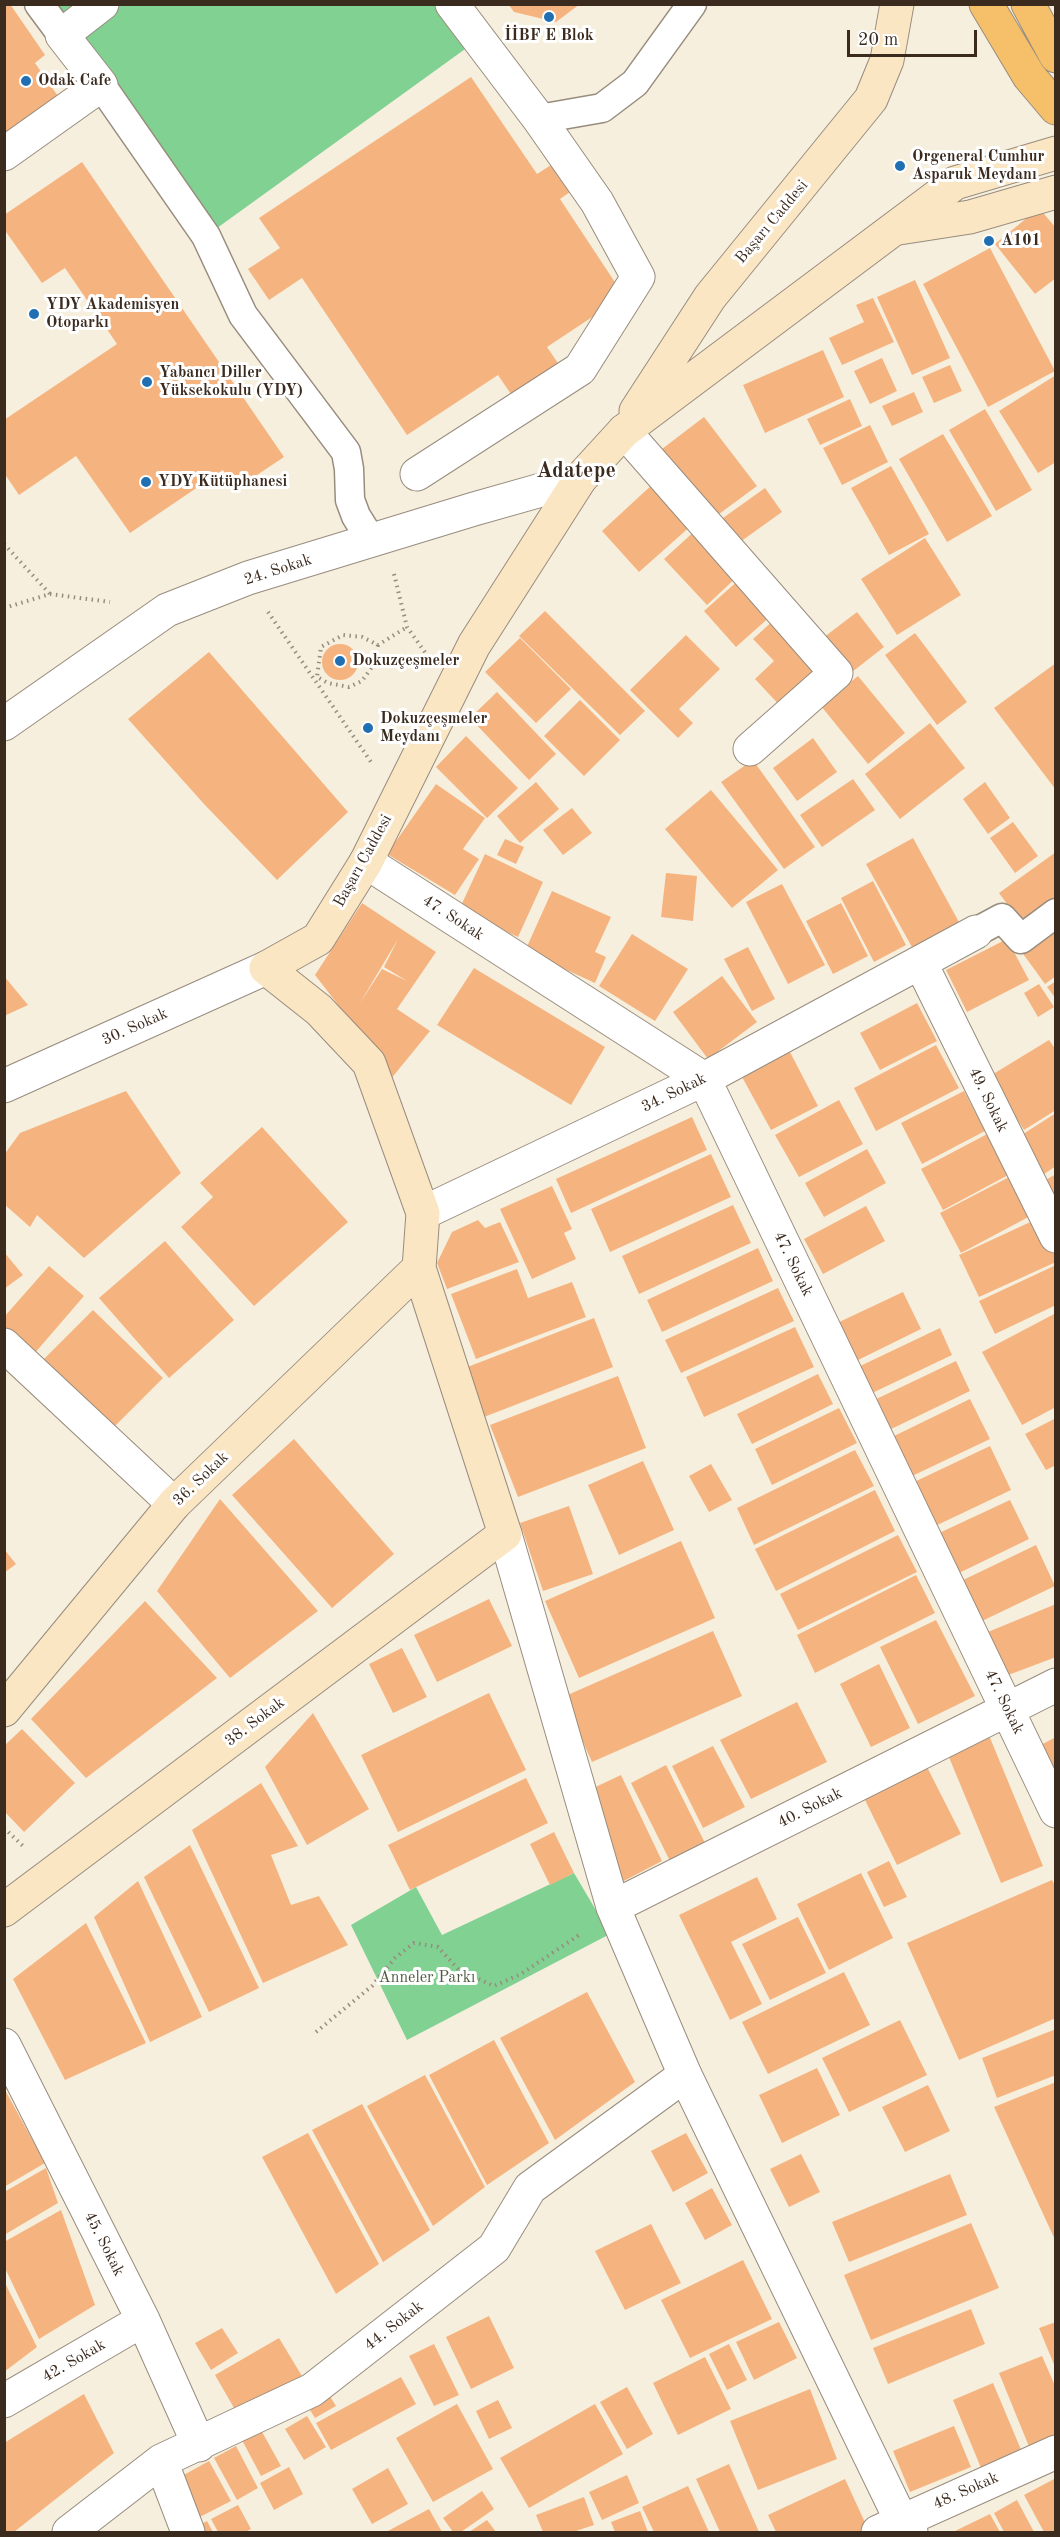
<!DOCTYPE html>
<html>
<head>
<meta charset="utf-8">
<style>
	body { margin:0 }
	#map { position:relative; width:1060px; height:2537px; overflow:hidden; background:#f6efde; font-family:"Old Standard TT",serif }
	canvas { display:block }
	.frame { position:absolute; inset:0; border:6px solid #3b2a1e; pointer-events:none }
	.scale { position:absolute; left:847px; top:30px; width:130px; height:27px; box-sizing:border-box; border:3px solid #3b2a1e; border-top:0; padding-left:8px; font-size:18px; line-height:21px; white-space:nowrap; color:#3b2a1e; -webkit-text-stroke:4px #fff; paint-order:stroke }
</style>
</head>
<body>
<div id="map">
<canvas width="1060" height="2537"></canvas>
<div class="frame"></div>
<div class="scale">20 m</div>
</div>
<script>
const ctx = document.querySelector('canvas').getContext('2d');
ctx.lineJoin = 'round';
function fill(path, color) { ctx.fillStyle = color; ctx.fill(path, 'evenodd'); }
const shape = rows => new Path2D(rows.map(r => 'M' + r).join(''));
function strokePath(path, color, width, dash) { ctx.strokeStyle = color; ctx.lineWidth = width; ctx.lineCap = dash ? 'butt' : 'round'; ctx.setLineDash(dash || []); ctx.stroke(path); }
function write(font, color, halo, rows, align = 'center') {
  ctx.font = font + ' "Old Standard TT",serif'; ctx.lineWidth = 6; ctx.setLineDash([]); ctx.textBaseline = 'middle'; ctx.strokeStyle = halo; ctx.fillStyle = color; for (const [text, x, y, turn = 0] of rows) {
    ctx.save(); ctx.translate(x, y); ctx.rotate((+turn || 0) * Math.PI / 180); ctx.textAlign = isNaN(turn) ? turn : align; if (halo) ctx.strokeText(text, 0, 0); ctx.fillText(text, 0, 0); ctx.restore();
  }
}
fill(shape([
	[39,5,452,5,479,39,206,236],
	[574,1873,610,1934,407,2040,351,1925,416,1887,442,1935]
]), '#80d192');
fill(shape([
	[4,4,10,4,45,55,35,63,60,99,4,138],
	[508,4,580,4,556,22,514,12],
	[471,77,537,174,562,158,580,185,560,199,624,296,547,347,564,372,517,403,498,375,407,435,302,278,269,300,248,269,280,248,259,218],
	[82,162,284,457,236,489,223,470,130,533,76,456,19,495,4,473,4,420,117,344,65,268,42,283,4,229,4,215],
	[1039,208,1056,228,1056,278,1035,294,995,244],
	[990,248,1055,371,988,407,923,284],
	[915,280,950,358,912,375,877,297],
	[873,298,894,342,842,365,829,338,864,322,856,305],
	[823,350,844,397,765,433,743,385],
	[882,358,897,391,870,404,854,371],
	[950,365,962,391,934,403,922,377],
	[1056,375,1056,462,1038,473,999,411],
	[914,392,923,412,892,426,882,406],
	[850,399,862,426,820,445,807,419],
	[985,409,1032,490,996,511,949,430],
	[704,417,757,486,715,517,662,449],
	[870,425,888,462,842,485,823,448],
	[943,434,992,516,947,542,899,459],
	[891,466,929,534,889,555,851,488],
	[655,482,693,524,639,572,602,531],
	[765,488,782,512,740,542,723,518],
	[697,529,739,575,707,605,664,559],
	[925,538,961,595,897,635,861,579],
	[741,578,773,614,736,647,704,611],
	[545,611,645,711,620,735,519,636],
	[857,612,884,647,847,676,819,641],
	[776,618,826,671,784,710,755,679,774,661,753,639],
	[915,633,967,702,937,725,885,655],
	[686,635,720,669,679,709,693,723,678,738,630,690],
	[520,638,571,689,536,723,485,672],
	'322 662a18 18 0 1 1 36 0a18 18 0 1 1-36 0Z',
	[209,652,348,812,277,880,204,804,128,719],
	[1056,663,1056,790,994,708],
	[858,676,905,733,868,764,821,706],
	[497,692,556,754,529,780,470,718],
	[580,700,620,740,584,776,544,736],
	[930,723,965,768,900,819,865,774],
	[466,736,518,788,487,818,436,767],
	[813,738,837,772,797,801,773,768],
	[753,760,815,847,784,869,721,782],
	[853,779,875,810,822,847,800,815],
	[536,782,559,809,520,843,497,816],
	[985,782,1010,818,988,834,963,799],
	[436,784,485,818,463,849,479,859,455,895,387,854],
	[711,790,778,870,732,908,665,829],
	[572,808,592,833,563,855,543,830],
	[1013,822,1038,856,1015,873,990,838],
	[913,838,960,924,913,949,866,864],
	[505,839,524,847,516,864,497,855],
	[1056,852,1056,904,1024,927,999,893],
	[485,854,543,882,518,937,459,910],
	[666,873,697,876,693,921,661,917],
	[873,881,906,945,874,962,841,898],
	[782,884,825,965,788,984,746,902],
	[552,891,611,917,595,952,606,957,595,983,525,951],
	[362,903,436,952,397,1009,430,1031,390,1080,349,1019,315,975],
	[398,939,384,967,407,981,382,969,360,1003],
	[841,903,868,956,833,974,806,921],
	[1056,926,1056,976,1045,984,1021,951],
	[632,934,688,969,655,1021,599,986],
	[1007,939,1029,980,967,1012,946,970],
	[748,947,775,999,752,1011,724,959],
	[474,968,605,1047,571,1105,437,1025],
	[4,976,28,1005,4,1016],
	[722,976,757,1022,708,1059,673,1012],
	[1056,981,1056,999,1047,987],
	[1039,984,1054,1007,1038,1017,1024,993],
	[917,1003,937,1041,880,1070,860,1033],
	[1049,1040,1056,1050,1056,1110,1024,1130,990,1076],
	[936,1045,959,1088,876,1131,854,1088],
	[790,1052,818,1106,771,1130,741,1075],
	[126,1091,181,1173,84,1258,37,1215,30,1227,4,1204,4,1155,20,1133],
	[964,1091,985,1131,922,1164,901,1123],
	[839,1100,863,1144,799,1177,775,1135],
	[1056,1113,1056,1166,1044,1174,1020,1136],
	[692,1117,707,1150,571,1213,556,1179],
	[262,1127,348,1222,254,1306,181,1227,213,1197,200,1183],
	[991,1132,1012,1173,943,1210,921,1169],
	[867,1149,886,1183,824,1217,805,1183],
	[711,1154,731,1197,610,1252,591,1209],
	[1056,1174,1056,1199,1044,1181],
	[1013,1175,1034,1214,961,1253,940,1213],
	[552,1186,572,1229,564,1233,576,1259,532,1279,500,1209],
	[733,1205,751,1243,639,1294,622,1256],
	[866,1206,885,1241,823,1274,804,1239],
	[1039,1218,1056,1252,1056,1262,979,1297,959,1255],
	[478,1220,485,1228,500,1222,519,1262,447,1289,437,1263,452,1232],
	[165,1241,234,1320,169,1378,99,1298],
	[758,1248,773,1281,662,1332,647,1300],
	[4,1252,23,1275,4,1289],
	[1056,1265,1056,1305,995,1334,979,1301],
	[49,1266,84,1296,34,1354,4,1328,4,1317],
	[517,1269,528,1298,572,1282,586,1317,476,1359,451,1294],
	[778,1288,794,1321,681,1373,665,1340],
	[903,1292,921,1329,854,1362,835,1324],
	[93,1310,163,1378,113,1428,43,1360],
	[1056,1313,1056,1407,1022,1425,982,1352],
	[594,1318,613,1367,484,1417,465,1368],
	[795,1327,814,1367,704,1417,686,1377],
	[940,1328,952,1355,868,1395,856,1368],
	[956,1361,970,1391,885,1432,870,1402],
	[818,1374,833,1404,752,1444,737,1414],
	[618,1376,646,1448,518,1497,490,1425],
	[970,1399,990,1439,910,1477,892,1437],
	[839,1408,857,1443,772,1485,755,1449],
	[1056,1418,1056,1465,1046,1470,1025,1434],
	[294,1439,394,1554,332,1608,232,1495],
	[990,1446,1011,1490,931,1528,910,1484],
	[855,1450,874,1486,754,1545,737,1508],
	[643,1461,674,1530,619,1555,588,1485],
	[711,1464,732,1500,709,1512,689,1476],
	[875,1490,895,1531,776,1591,755,1549],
	[220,1499,318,1611,230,1678,157,1591],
	[1010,1500,1029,1539,957,1574,937,1534],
	[569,1506,593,1574,543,1591,520,1523],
	[898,1535,917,1572,798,1630,780,1594],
	[681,1541,715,1618,579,1678,545,1601],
	[1036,1545,1055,1586,980,1622,961,1581],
	[4,1549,16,1564,4,1573],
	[916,1575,935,1613,815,1673,797,1635],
	[489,1599,512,1646,437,1682,414,1635],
	[145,1601,217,1678,86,1778,31,1719],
	[1056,1604,1056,1657,1003,1677,983,1634],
	[936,1620,975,1696,918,1724,880,1647],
	[713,1631,742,1696,592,1762,563,1697],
	[402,1648,427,1697,393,1713,369,1664],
	[879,1664,910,1728,871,1747,840,1684],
	[489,1693,526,1770,398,1832,361,1755],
	[797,1702,827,1762,751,1799,720,1740],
	[313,1713,369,1809,307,1845,265,1767],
	[22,1729,75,1783,24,1832,4,1811,4,1746],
	[988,1733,1043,1866,1001,1883,946,1750],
	[1056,1737,1056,1787,1035,1748],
	[713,1746,745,1807,703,1828,672,1766],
	[666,1765,705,1843,670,1861,631,1783],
	[927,1767,961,1834,897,1865,864,1798],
	[621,1775,662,1861,616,1885,587,1791],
	[526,1778,548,1823,410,1890,388,1845],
	[261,1783,298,1846,271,1855,291,1905,319,1896,348,1945,263,1983,192,1830],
	[554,1832,574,1873,550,1885,530,1844],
	[190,1845,259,1988,209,2012,144,1877],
	[889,1861,907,1897,884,1907,867,1872],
	[861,1873,893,1938,829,1970,797,1904],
	[757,1877,777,1919,731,1942,762,2004,730,2020,679,1915],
	[1052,1880,1056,1887,1056,2018,959,2060,907,1943],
	[138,1881,202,2017,150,2042,94,1917],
	[798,1917,826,1973,770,2000,742,1944],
	[86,1923,146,2043,65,2080,13,1979],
	[844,1972,870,2025,768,2074,742,2022],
	[587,1992,635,2082,555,2140,500,2038],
	[900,2020,927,2075,849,2112,822,2058],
	[1056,2029,1056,2075,997,2098,982,2058],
	[494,2040,549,2143,487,2185,429,2075],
	[817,2068,840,2115,782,2143,759,2095],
	[425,2075,485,2187,433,2226,367,2106],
	[4,2080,9,2088,5,2090,45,2163,4,2187],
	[1056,2082,1056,2242,994,2107],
	[928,2085,950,2131,905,2152,882,2107],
	[362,2104,430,2230,383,2262,312,2130],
	[308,2133,379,2264,336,2294,262,2157],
	[686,2133,708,2173,673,2192,651,2151],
	[801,2154,820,2192,789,2207,770,2169],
	[46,2168,58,2203,4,2235,4,2192],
	[950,2174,967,2215,849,2262,832,2222],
	[712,2188,732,2225,705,2240,685,2203],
	[61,2210,95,2305,39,2339,4,2266,4,2242],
	[971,2223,999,2288,871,2340,844,2275],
	[651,2224,681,2283,625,2310,595,2251],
	[743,2260,772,2319,690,2358,661,2300],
	[4,2281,37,2347,4,2372],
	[971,2309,985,2344,888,2384,873,2348],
	[489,2316,514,2368,471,2389,446,2337],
	[779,2322,797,2358,754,2380,736,2342],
	[1056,2322,1056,2367,1055,2367,1039,2328],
	[222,2328,238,2353,211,2370,195,2343],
	[279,2338,305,2381,241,2420,215,2375],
	[434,2344,459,2395,434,2406,409,2356],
	[729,2344,747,2380,727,2390,709,2354],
	[1042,2356,1056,2388,1056,2438,1030,2449,999,2373],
	[705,2357,731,2409,678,2435,653,2383],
	[401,2377,416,2404,331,2450,316,2423],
	[993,2383,1022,2452,981,2468,953,2400],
	[627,2387,653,2434,627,2449,600,2402],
	[810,2389,837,2459,758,2490,730,2421],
	[326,2390,336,2406,315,2418,305,2402],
	[84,2394,114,2453,14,2532,4,2532,4,2443],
	[498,2400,512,2428,489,2439,476,2411],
	[457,2404,493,2469,433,2502,396,2438],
	[595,2404,623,2454,529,2508,500,2458],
	[307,2416,326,2447,304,2460,285,2429],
	[954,2426,971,2467,910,2492,893,2451],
	[261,2430,281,2466,261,2476,242,2440],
	[236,2446,258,2488,237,2500,214,2458],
	[209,2461,231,2501,192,2521,171,2482],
	[729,2464,759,2532,720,2532,696,2479],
	[289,2467,303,2494,274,2510,260,2483],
	[388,2468,408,2504,372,2524,352,2489],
	[627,2475,639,2503,602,2520,589,2492],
	[1056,2478,1056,2532,1044,2532,1024,2495],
	[845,2479,868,2529,861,2532,776,2532,768,2515],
	[688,2486,709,2532,654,2532,642,2507],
	[482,2491,494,2509,461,2532,453,2532,443,2518],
	[584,2497,594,2525,573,2532,543,2532,536,2515],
	[1017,2500,1034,2532,1004,2532,994,2513],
	[238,2505,251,2529,245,2532,218,2532,211,2519],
	[429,2509,442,2532,386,2532],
	[640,2511,648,2532,615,2532,611,2522],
	[990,2514,1000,2532,953,2532],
	[487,2520,496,2532,469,2532],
	[207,2521,213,2532,190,2532,189,2531]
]), '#f5b47f');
const pedestrian = shape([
	[39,4,62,35],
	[101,85,206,236,243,315,346,452,349,469,350,500,356,516,371,540],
	[539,119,602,108,635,83,692,4],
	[976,932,1002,918,1021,939,1056,913]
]);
const minor = shape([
	[4,154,101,85,62,35,102,4],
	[624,431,836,673,750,749],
	[417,474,580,369,638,277,597,202,539,119,452,4],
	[4,724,167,610,248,578,474,509,580,479],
	[366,862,704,1079,1056,1811],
	[921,964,1056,1236],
	[423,1213,704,1079,976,932],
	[4,1345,174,1504],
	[613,1907,1056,1685],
	[4,2045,143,2320,199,2445],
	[4,2401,143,2320],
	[161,2461,188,2532],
	[69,2532,161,2461,312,2390,494,2248,530,2188,685,2075],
	[878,2532,1056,2452]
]);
const tertiary = shape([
	[4,1086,266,968],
	[505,1534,613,1907,685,2075,901,2520,911,2532]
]);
const secondary = shape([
	[899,228,970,217,1056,192],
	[636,411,710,297,871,99,887,60,897,4],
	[4,1710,174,1504,419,1268],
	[4,1910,505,1534,419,1268,423,1213,369,1063,319,1010,266,968,318,939,366,862,474,645,580,479,624,431,955,183,1056,153]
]);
const primary = shape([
	[986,4,1029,76,1056,108],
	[1028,4,1056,56]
]);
strokePath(pedestrian, '#988c7e', 31);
strokePath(minor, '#988c7e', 35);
strokePath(tertiary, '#988c7e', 35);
strokePath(secondary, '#988c7e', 35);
strokePath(primary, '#988c7e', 35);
strokePath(shape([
	[4,544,50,594],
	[394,574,407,627,427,655],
	[4,608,50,594,110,602],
	[268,612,371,762],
	[378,645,372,667,362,681,349,687,328,683,317,677,321,647,343,635,362,637,378,645,407,627],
	[4,1828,23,1846],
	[316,2032,372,1986,395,1958,414,1943,438,1947,459,1970,494,1986,521,1974,582,1933]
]), '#988c7e', 4, [1.5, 4.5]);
strokePath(pedestrian, '#fff', 28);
strokePath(minor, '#fff', 33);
strokePath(tertiary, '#fff', 33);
strokePath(secondary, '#fbe6c4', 33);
strokePath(primary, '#f6c06b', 33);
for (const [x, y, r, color] of [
	[549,17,6,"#1f6fb2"],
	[26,81,6,"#1f6fb2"],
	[900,166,6,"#1f6fb2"],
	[989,241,6,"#1f6fb2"],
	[34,314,6,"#1f6fb2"],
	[147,382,6,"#1f6fb2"],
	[146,482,6,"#1f6fb2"],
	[340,661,6,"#1f6fb2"],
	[368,728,6,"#1f6fb2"]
]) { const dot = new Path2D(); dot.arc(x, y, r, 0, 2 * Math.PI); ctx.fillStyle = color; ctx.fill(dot); strokePath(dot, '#fff', 2); }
write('bold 16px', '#3b2a1e', '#fff', [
	["İİBF E Blok",549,36,"center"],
	["Odak Cafe",38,81],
	["Orgeneral Cumhur",912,157],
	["Asparuk Meydanı",912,175],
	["A101",1001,241],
	["YDY Akademisyen",46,305],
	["Otoparkı",46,323],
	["Yabancı Diller",159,373],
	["Yüksekokulu (YDY)",159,391],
	["YDY Kütüphanesi",158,482],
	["Dokuzçeşmeler",352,661],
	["Dokuzçeşmeler",380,719],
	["Meydanı",380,737]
], 'left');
write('16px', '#3b2a1e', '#fff', [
	["Başarı Caddesi",772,222,-50],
	["24. Sokak",278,570,-18],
	["Başarı Caddesi",363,861,-61],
	["47. Sokak",453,918,33],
	["30. Sokak",135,1027,-24],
	["34. Sokak",674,1093,-26],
	["49. Sokak",988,1100,64],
	["47. Sokak",793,1264,64],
	["36. Sokak",201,1479,-44],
	["47. Sokak",1004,1702,64],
	["38. Sokak",255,1722,-37],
	["40. Sokak",810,1808,-27],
	["45. Sokak",104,2244,63],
	["44. Sokak",394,2326,-38],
	["42. Sokak",74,2361,-30],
	["48. Sokak",966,2491,-24]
]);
write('16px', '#505c41', '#fff', [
	["Anneler Parkı",427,1978]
]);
write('bold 22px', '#3b2a1e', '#fff', [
	["Adatepe",576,471]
]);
</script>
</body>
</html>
